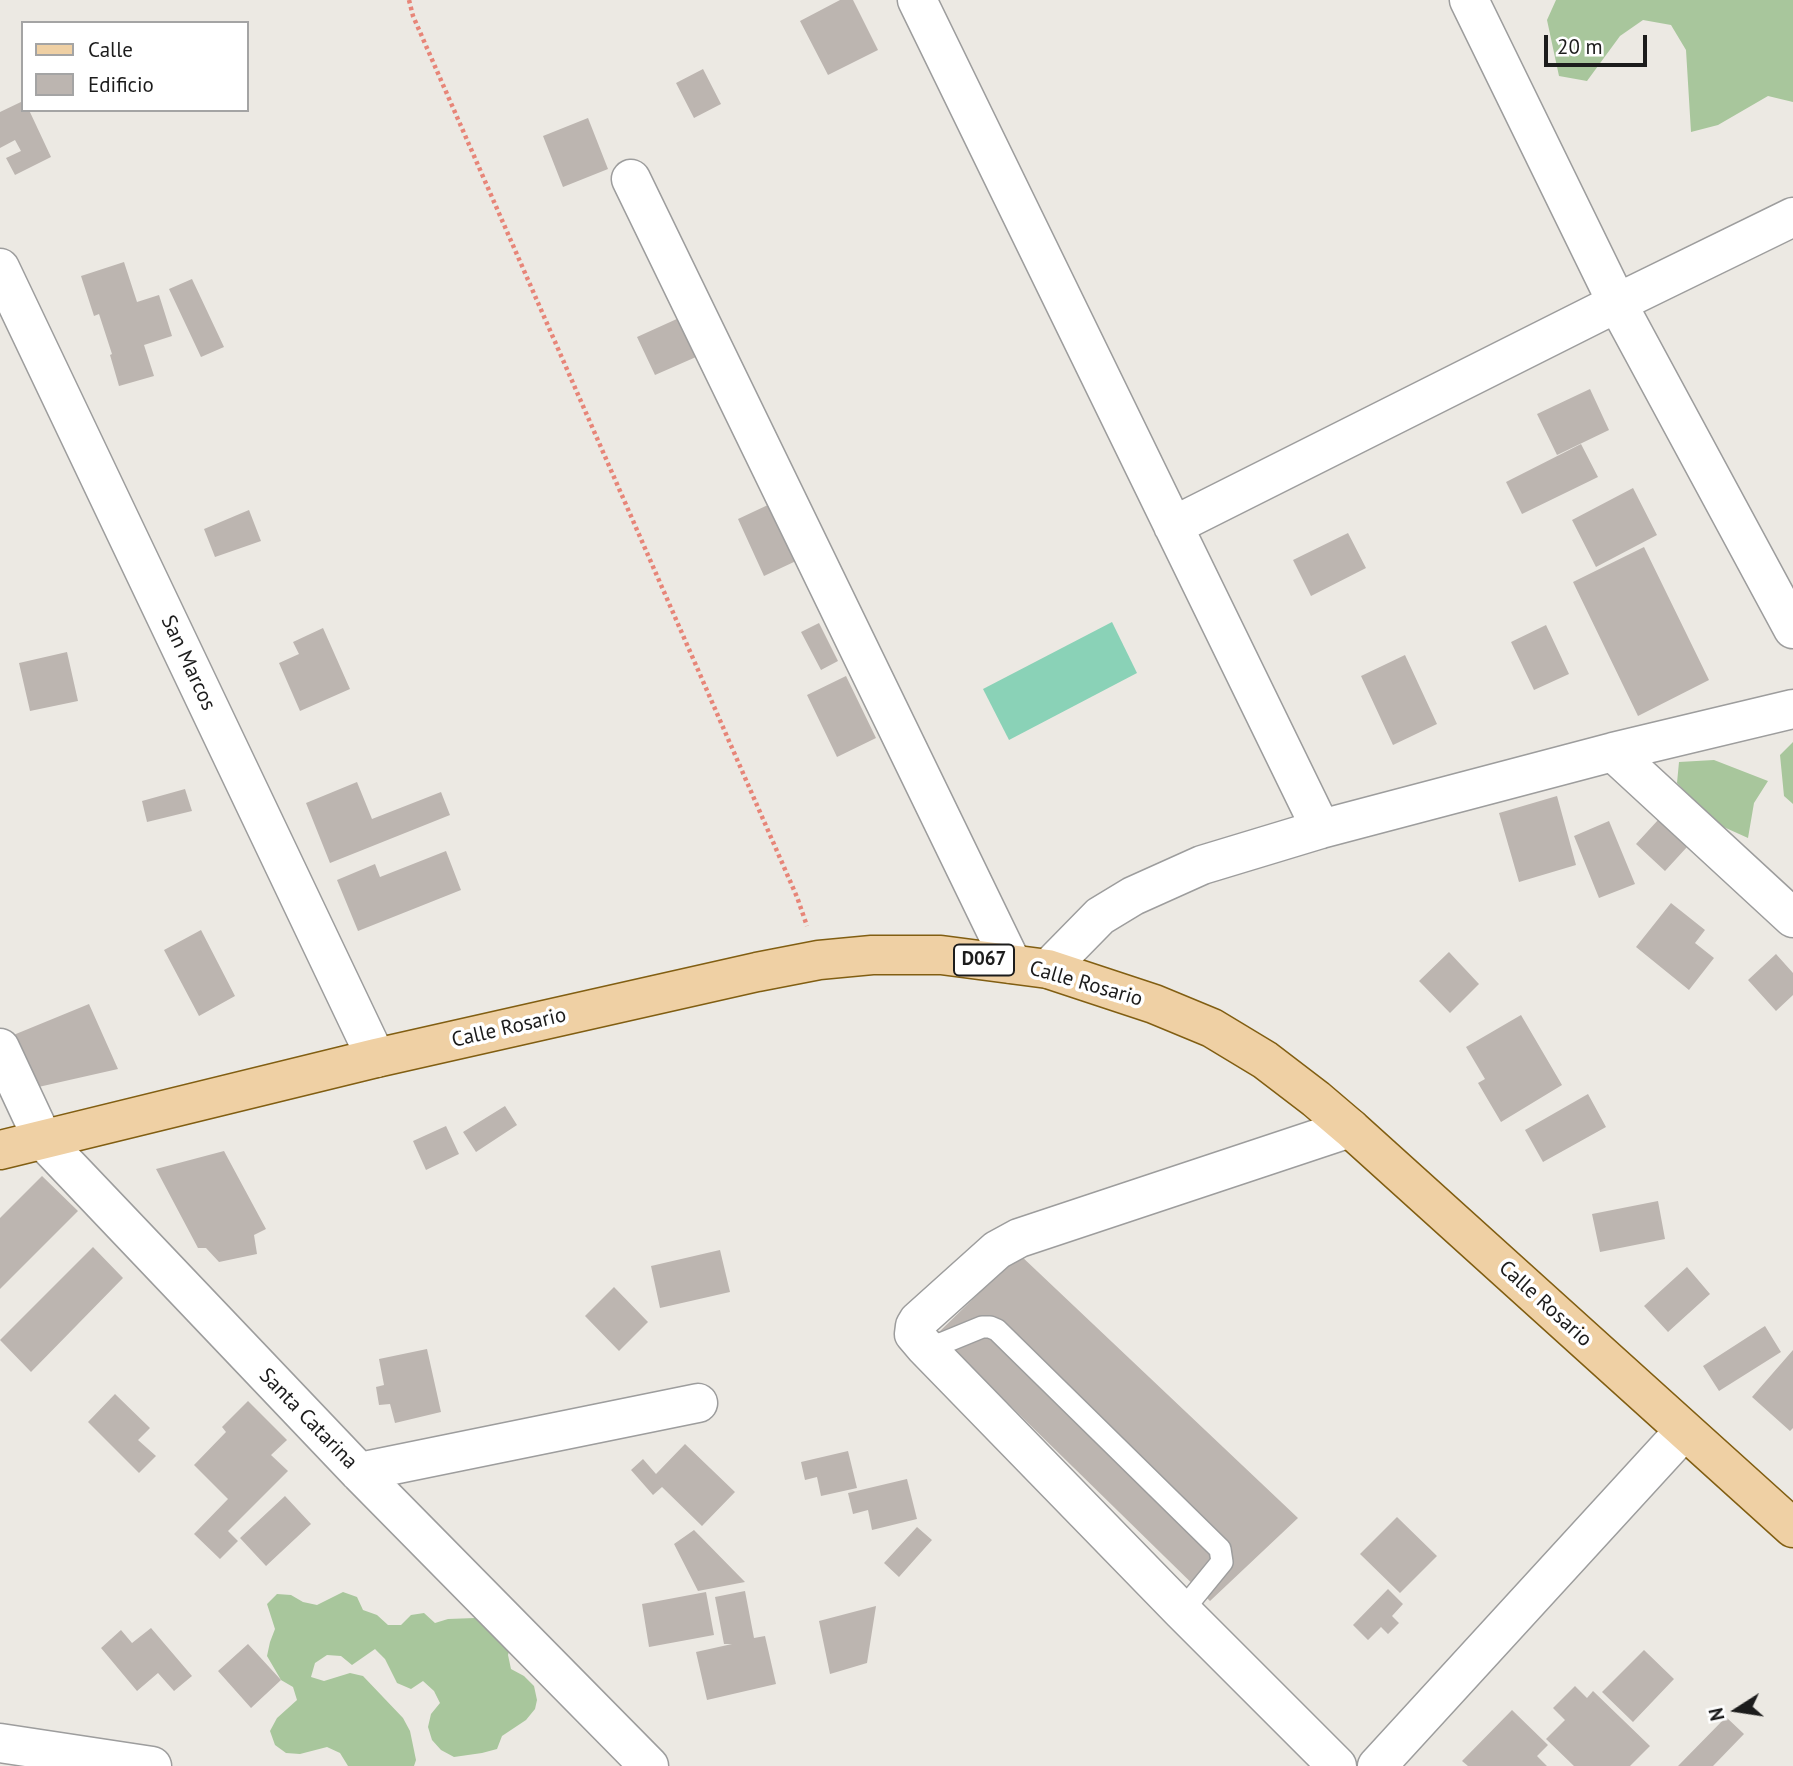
<!DOCTYPE html>
<html>
<head>
<meta charset="utf-8">
<style>
	body { margin:0 }
	#map { position:relative; width:1793px; height:1766px; overflow:hidden; background:#ece9e3; font-family:"PT Sans",sans-serif }
	canvas { display:block }
	.legend { position:absolute; left:21px; top:21px; width:228px; height:91px; box-sizing:border-box; background:#fff; border:2px solid #a4a4a4; margin:0; padding:9px 12px; list-style:none; font-size:21px; color:#1c1c1c }
	.legend li { display:flex; align-items:center; gap:14px; height:35px }
	.legend b { width:35px; border:2px solid #a4a4a4 }
	.north { position:absolute; left:1702px; top:1675px; width:70px; height:70px; -webkit-text-stroke:5px #fff; paint-order:stroke; rotate:258deg; font-size:19px; font-weight:700; line-height:28px; text-align:center; color:#1c1c1c }
	.north::after { content:''; display:block; margin:auto; width:24px; height:32px; background:#1c1c1c; clip-path:polygon(50% 0,100% 100%,50% 72%,0 100%) }
	.scale { position:absolute; left:1544px; top:35px; width:103px; height:32px; box-sizing:border-box; border:4px solid #1c1c1c; border-top:0; padding-left:9px; font-size:21px; line-height:24px; white-space:nowrap; color:#1c1c1c; -webkit-text-stroke:5px #fff; paint-order:stroke }
</style>
</head>
<body>
<div id="map">
<canvas width="1793" height="1766"></canvas>
<ul class="legend">
<li><b style="height:9px;background:#efd0a4"></b>Calle</li>
<li><b style="height:19px;background:#bcb5b0"></b>Edificio</li>
</ul>
<div class="north">N</div>
<div class="scale">20 m</div>
</div>
<script>
const ctx = document.querySelector('canvas').getContext('2d');
ctx.lineJoin = 'round';
function fill(path, color) { ctx.fillStyle = color; ctx.fill(path, 'evenodd'); }
const shape = rows => new Path2D(rows.map(r => 'M' + r).join(''));
function strokePath(path, color, width, dash) { ctx.strokeStyle = color; ctx.lineWidth = width; ctx.lineCap = dash ? 'butt' : 'round'; ctx.setLineDash(dash || []); ctx.stroke(path); }
function write(font, color, halo, rows, align = 'center') {
  ctx.font = font + ' "PT Sans",sans-serif'; ctx.lineWidth = 7; ctx.setLineDash([]); ctx.textBaseline = 'middle'; ctx.strokeStyle = halo; ctx.fillStyle = color; for (const [text, x, y, turn = 0] of rows) {
    ctx.save(); ctx.translate(x, y); ctx.rotate((+turn || 0) * Math.PI / 180); ctx.textAlign = isNaN(turn) ? turn : align; if (halo) ctx.strokeText(text, 0, 0); ctx.fillText(text, 0, 0); ctx.restore();
  }
}
fill(shape([
	[1556,0,1793,0,1793,102,1768,96,1718,125,1691,132,1686,50,1671,25,1643,20,1620,36,1587,81,1559,76,1547,20],
	[1793,742,1793,804,1784,796,1780,755],
	[1714,760,1768,781,1754,803,1748,838,1717,824,1677,783,1679,762],
	[343,1592,357,1597,363,1610,377,1615,388,1625,401,1625,411,1615,424,1613,435,1623,448,1619,475,1618,488,1614,512,1640,508,1655,511,1669,524,1676,534,1686,537,1700,535,1709,526,1720,502,1736,497,1749,482,1753,454,1757,441,1750,432,1740,428,1727,431,1714,440,1703,434,1691,423,1681,411,1689,397,1683,385,1659,375,1649,352,1665,341,1656,327,1655,315,1663,311,1677,324,1681,350,1673,363,1676,403,1718,410,1731,416,1760,414,1766,348,1766,340,1753,327,1747,300,1754,286,1753,275,1745,270,1731,277,1718,297,1700,293,1687,281,1680,267,1656,270,1642,275,1629,267,1604,277,1594,291,1595,303,1602,317,1605]
]), '#a8c69c');
fill(shape([
	[1112,622,1137,673,1009,740,983,689]
]), '#8ad2b7');
fill(shape([
	[840,0,853,0,878,50,828,75,800,21],
	[703,69,721,104,694,118,676,83],
	[23,101,23,110,29,110,51,157,15,175,6,158,21,151,15,140,0,148,0,112],
	[588,118,608,169,563,187,543,136],
	[124,262,137,302,159,295,172,336,144,345,154,376,119,386,110,355,112,354,99,314,94,316,81,276],
	[192,279,224,347,201,357,169,289],
	[679,318,696,357,655,375,637,337],
	[1590,389,1609,430,1557,455,1537,414],
	[1581,444,1598,477,1522,514,1506,482],
	[1633,488,1657,535,1596,567,1572,520],
	[770,504,796,561,764,576,738,519],
	[249,510,261,541,215,557,204,529],
	[1348,533,1366,568,1311,596,1293,560],
	[1644,547,1709,680,1638,716,1573,582],
	[819,623,838,661,821,670,801,632],
	[1546,625,1569,674,1534,690,1511,642],
	[323,628,350,689,300,711,279,663,299,654,293,642],
	[67,652,78,701,30,711,19,663],
	[1405,655,1437,724,1393,745,1361,676],
	[846,676,876,738,837,757,807,695],
	[357,782,372,819,441,792,450,815,330,863,306,803],
	[185,789,192,811,147,822,142,801],
	[1557,796,1576,865,1519,882,1499,813],
	[1669,808,1698,835,1665,871,1636,844],
	[1609,821,1635,884,1599,898,1574,836],
	[446,851,461,890,358,931,337,880,375,864,380,877],
	[1671,903,1705,930,1695,943,1714,958,1689,990,1636,947],
	[201,930,235,996,199,1016,164,950],
	[1449,952,1479,984,1450,1013,1419,981],
	[1776,954,1793,973,1793,995,1776,1011,1748,980],
	[89,1004,118,1069,34,1088,11,1036],
	[1521,1015,1562,1085,1501,1122,1478,1083,1485,1079,1466,1047],
	[1588,1094,1606,1127,1543,1162,1525,1130],
	[505,1106,517,1125,476,1152,463,1132],
	[446,1126,459,1154,426,1170,413,1141],
	[224,1151,266,1229,254,1235,257,1254,219,1262,206,1248,198,1248,156,1169],
	[42,1176,78,1211,0,1289,0,1218],
	[1658,1201,1665,1239,1600,1252,1592,1214],
	[93,1247,123,1278,31,1372,0,1340],
	[720,1250,730,1292,660,1308,651,1266],
	[1019,1254,1298,1518,1210,1601,937,1334],
	[1687,1267,1710,1294,1668,1332,1644,1306],
	[614,1287,648,1322,619,1351,585,1316],
	[1765,1326,1781,1352,1719,1391,1703,1366],
	[427,1349,441,1412,395,1423,390,1404,379,1405,376,1387,384,1385,379,1359],
	[1793,1350,1793,1428,1790,1431,1752,1397],
	[115,1394,150,1428,138,1440,156,1456,139,1473,88,1422],
	[248,1401,287,1440,271,1455,288,1471,228,1531,238,1541,220,1559,194,1534,228,1499,194,1465,226,1432,222,1427],
	[685,1444,735,1492,702,1526,662,1487,653,1495,631,1470,643,1459,656,1474],
	[848,1451,857,1488,821,1496,817,1477,805,1480,801,1462],
	[907,1479,917,1519,872,1530,868,1510,853,1514,848,1493],
	[285,1496,311,1524,266,1566,240,1538],
	[1397,1517,1437,1556,1400,1593,1360,1554],
	[917,1527,932,1540,899,1577,884,1563],
	[694,1530,745,1582,698,1591,674,1544],
	[1388,1589,1403,1604,1392,1616,1399,1623,1388,1634,1381,1627,1368,1640,1353,1625],
	[745,1591,754,1638,765,1636,776,1684,707,1700,696,1652,732,1644,724,1644,715,1597],
	[706,1592,714,1635,649,1647,642,1604],
	[876,1606,867,1663,830,1674,819,1621],
	[151,1628,192,1676,174,1691,158,1673,137,1691,101,1648,121,1630,132,1643],
	[248,1644,281,1680,251,1708,218,1671],
	[1644,1650,1674,1679,1633,1722,1602,1692],
	[1575,1686,1587,1698,1593,1691,1650,1746,1630,1766,1574,1766,1546,1739,1565,1720,1553,1708],
	[1512,1710,1548,1745,1537,1756,1547,1766,1468,1766,1462,1761],
	[1726,1717,1744,1734,1713,1766,1678,1766]
]), '#bcb5b0');
const lane = shape([
	[925,1347,943,1343,982,1327,990,1327,997,1330,1220,1549,1222,1562,1182,1611]
]);
const street = shape([
	[917,0,1321,829],
	[1469,0,1617,303,1793,629],
	[631,179,1012,964],
	[0,268,376,1058],
	[1173,526,1617,303,1793,217],
	[1613,752,1793,918],
	[1048,969,1100,916,1133,896,1202,865,1321,829,1613,752,1793,709],
	[0,1048,43,1140,359,1472,649,1766],
	[359,1472,698,1403],
	[0,1743,152,1766],
	[1337,1766,1182,1611,925,1347,914,1334,915,1326,918,1321,997,1250,1019,1238,1350,1128],
	[1377,1766,1684,1431]
]);
const primary = shape([
	[0,1150,376,1058,757,972,819,960,872,955,941,955,1048,969,1154,1004,1212,1028,1265,1060,1316,1099,1350,1128,1793,1528]
]);
strokePath(lane, '#9d9d9d', 24);
strokePath(street, '#9d9d9d', 41);
strokePath(primary, '#815e12', 41);
strokePath(shape([
	[409,0,413,16,797,897,807,926]
]), '#e78578', 4.5, [3.5, 3.5]);
strokePath(lane, '#fff', 21);
strokePath(street, '#fff', 38);
strokePath(primary, '#efd0a4', 38);
for (const [x, y, w] of [
	[984,960,60]
]) { const box = new Path2D(); box.roundRect(x - w / 2, y - 15.5, w, 31, 5); ctx.fillStyle = '#fff'; ctx.fill(box); strokePath(box, '#1c1c1c', 2); }
write('bold 19px', '#1c1c1c', null, [
	["D067",984,960]
]);
write('21px', '#1c1c1c', '#fff', [
	["San Marcos",188,663,65],
	["Calle Rosario",1086,984,16],
	["Calle Rosario",509,1028,-13],
	["Calle Rosario",1545,1304,42],
	["Santa Catarina",308,1419,46]
]);
</script>
</body>
</html>
